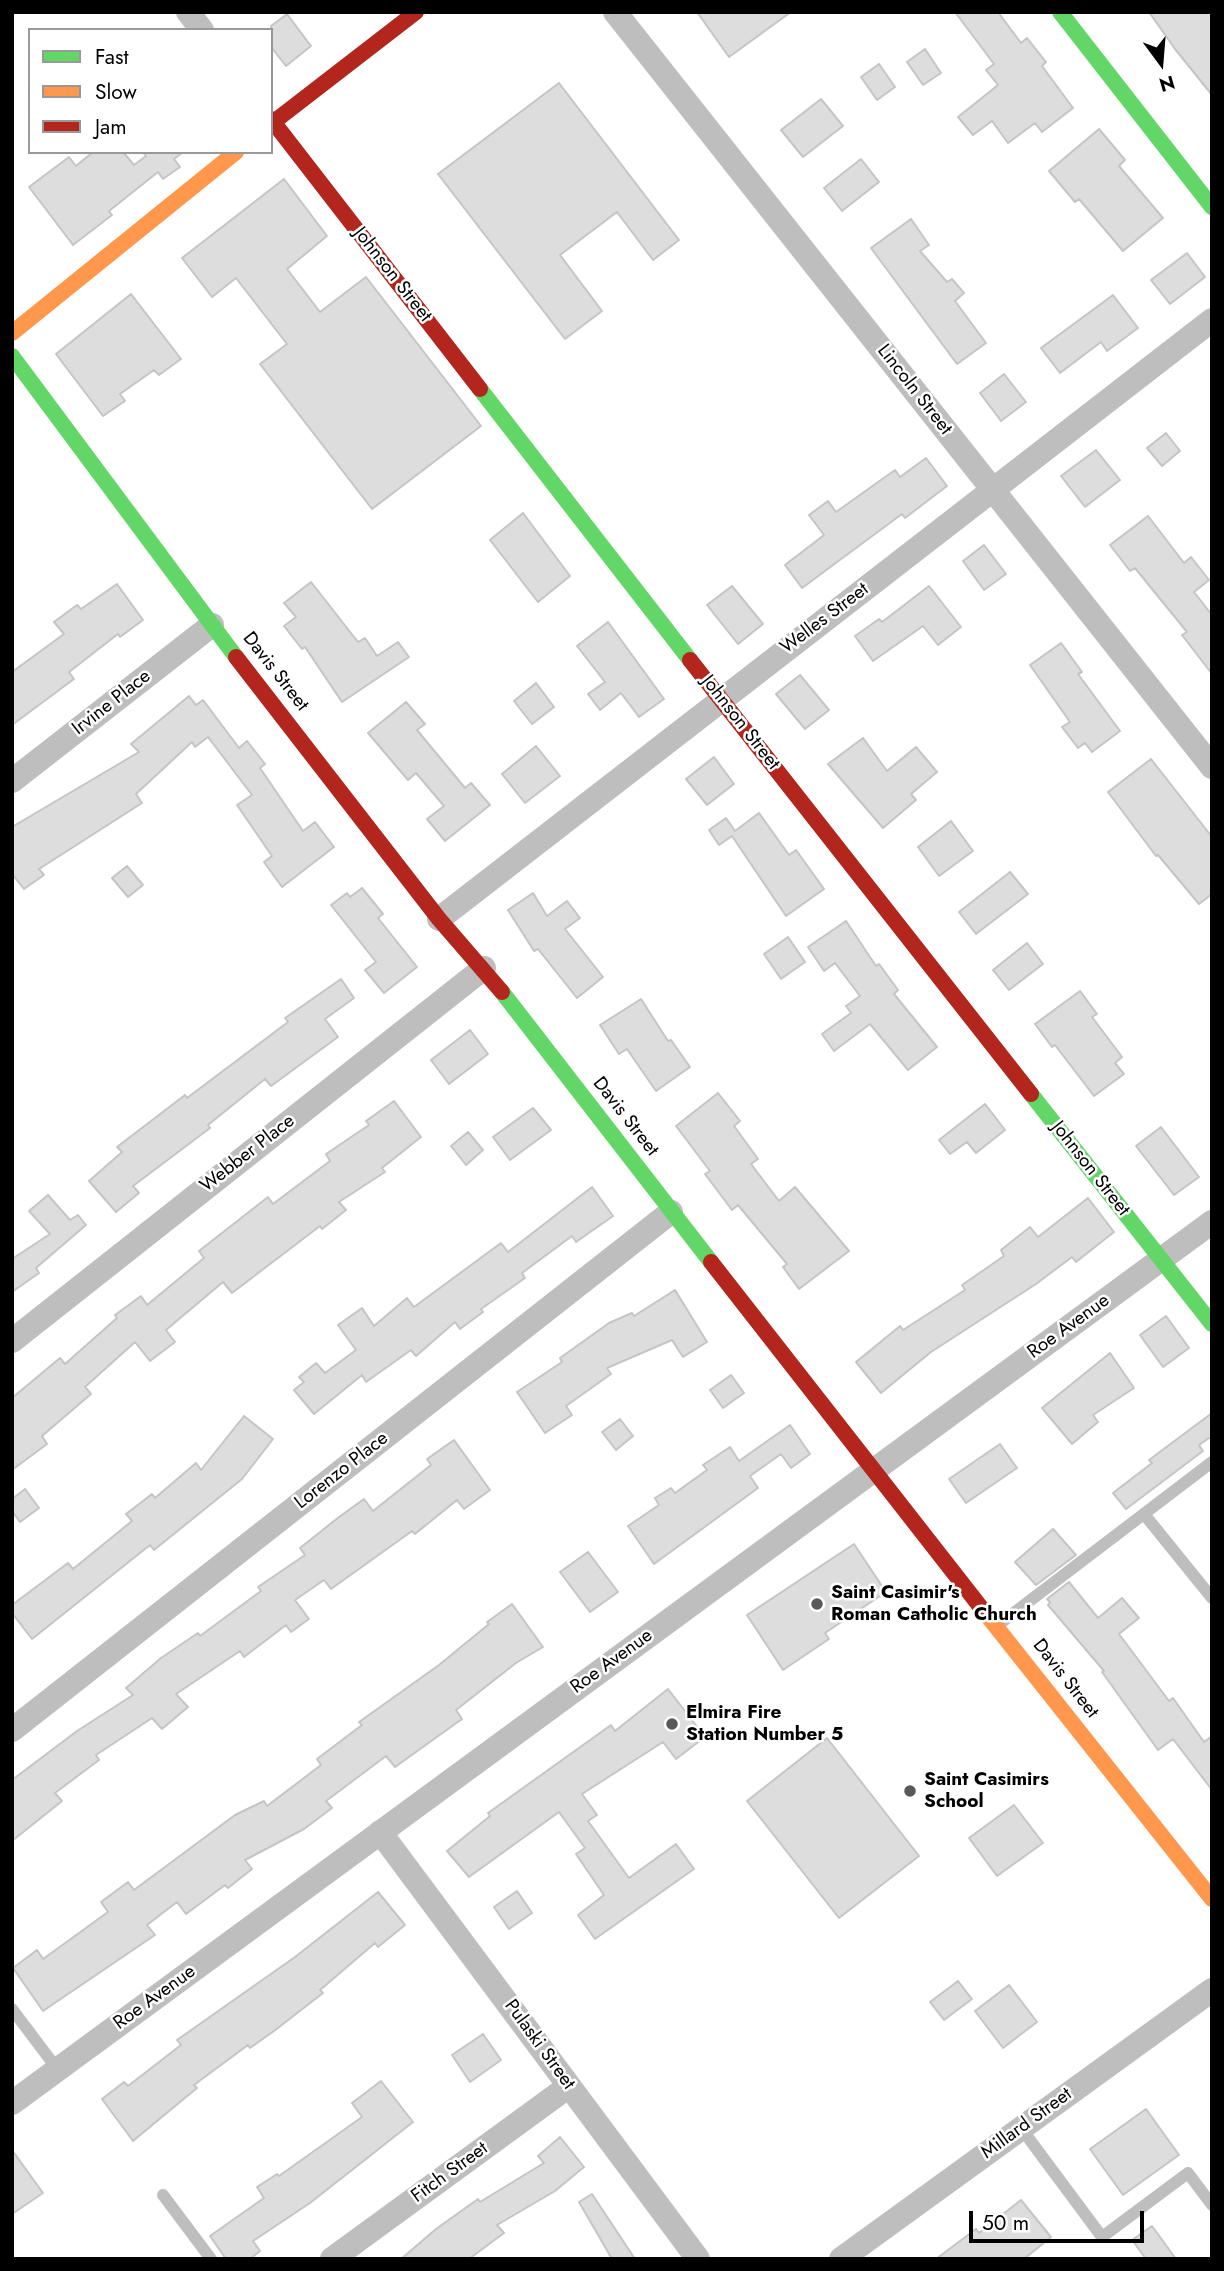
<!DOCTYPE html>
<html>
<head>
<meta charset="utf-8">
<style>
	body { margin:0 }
	#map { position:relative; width:1224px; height:2271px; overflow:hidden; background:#fff; font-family:Jost,sans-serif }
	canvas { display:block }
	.frame { position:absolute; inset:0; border:14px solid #000; pointer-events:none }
	.legend { position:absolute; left:28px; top:28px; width:245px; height:126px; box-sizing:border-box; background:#fff; border:2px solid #999; margin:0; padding:9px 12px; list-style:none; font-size:21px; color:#000 }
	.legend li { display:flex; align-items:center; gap:14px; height:35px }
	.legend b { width:35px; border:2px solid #999 }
	.north { position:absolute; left:1126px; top:28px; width:70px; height:70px; -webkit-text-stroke:5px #fff; paint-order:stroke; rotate:164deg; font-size:19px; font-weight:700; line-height:28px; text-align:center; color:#000 }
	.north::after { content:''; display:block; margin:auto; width:24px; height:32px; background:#000; clip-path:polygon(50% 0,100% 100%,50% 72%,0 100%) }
	.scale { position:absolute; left:969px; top:2211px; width:175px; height:32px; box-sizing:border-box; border:4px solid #000; border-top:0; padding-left:9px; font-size:21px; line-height:24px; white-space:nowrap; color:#000; -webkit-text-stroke:5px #fff; paint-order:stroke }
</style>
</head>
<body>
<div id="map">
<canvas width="1224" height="2271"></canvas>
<div class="frame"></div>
<ul class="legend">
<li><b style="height:9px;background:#63d668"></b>Fast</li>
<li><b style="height:9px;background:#ff974d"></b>Slow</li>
<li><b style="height:9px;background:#b3261e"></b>Jam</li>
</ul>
<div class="north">N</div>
<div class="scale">50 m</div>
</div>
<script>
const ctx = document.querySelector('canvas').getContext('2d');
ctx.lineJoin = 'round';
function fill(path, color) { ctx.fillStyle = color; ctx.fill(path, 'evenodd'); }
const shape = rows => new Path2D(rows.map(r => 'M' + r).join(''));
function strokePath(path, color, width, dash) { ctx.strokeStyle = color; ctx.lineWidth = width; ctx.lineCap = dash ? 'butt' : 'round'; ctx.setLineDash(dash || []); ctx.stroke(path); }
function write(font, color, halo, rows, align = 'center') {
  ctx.font = font + ' Jost,sans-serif'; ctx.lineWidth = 5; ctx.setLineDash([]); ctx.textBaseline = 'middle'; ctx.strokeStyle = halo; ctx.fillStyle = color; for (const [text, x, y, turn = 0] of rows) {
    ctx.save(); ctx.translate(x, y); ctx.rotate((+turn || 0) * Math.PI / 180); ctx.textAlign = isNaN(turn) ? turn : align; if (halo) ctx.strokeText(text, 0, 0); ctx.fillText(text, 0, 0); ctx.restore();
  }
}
const building = shape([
	[697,12,791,12,729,57,697,12],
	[955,12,998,12,1021,43,1027,38,1046,62,1042,66,1073,108,1042,132,1035,123,1008,143,992,121,973,135,958,117,998,85,986,70,994,64,955,12],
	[1149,12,1212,12,1212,95,1175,49,1149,12],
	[287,14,311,46,286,66,271,47,271,26,287,14],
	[925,49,941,73,923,85,907,62,925,49],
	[879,64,895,87,877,100,861,77,879,64],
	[559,83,679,240,653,260,617,212,560,255,602,311,565,339,438,174,559,83],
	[821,99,843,126,803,157,781,130,821,99],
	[1099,129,1125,160,1119,166,1163,218,1123,251,1079,199,1075,202,1049,171,1099,129],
	[93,152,123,152,134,165,146,156,143,152,183,152,174,159,180,167,163,179,158,172,109,211,112,215,73,245,29,187,69,157,76,166,93,152],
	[861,159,879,182,842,211,824,188,861,159],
	[284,179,327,236,287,269,320,312,366,277,481,426,372,509,260,364,287,344,236,278,212,297,182,258,284,179],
	[911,219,929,245,920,251,947,282,952,279,964,293,955,301,986,343,957,364,871,248,911,219],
	[1187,253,1205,277,1170,304,1151,280,1187,253],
	[131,294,181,359,159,375,154,370,120,394,125,401,103,416,56,354,131,294],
	[1113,295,1138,328,1107,351,1101,342,1060,373,1041,348,1113,295],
	[1004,374,1026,402,1001,421,980,393,1004,374],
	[1166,433,1180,451,1162,466,1147,448,1166,433],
	[1096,450,1120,480,1085,507,1061,476,1096,450],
	[926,458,947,486,905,518,902,514,802,588,785,565,824,535,809,515,828,501,836,512,895,470,900,477,926,458],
	[523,513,570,576,538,602,490,540,523,513],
	[1148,516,1184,563,1191,557,1209,580,1194,592,1212,615,1212,674,1182,635,1187,632,1135,568,1130,571,1110,545,1148,516],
	[984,545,1006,574,984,590,963,561,984,545],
	[311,582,358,642,365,638,377,656,398,642,409,657,342,702,305,647,302,649,284,626,296,617,284,603,311,582],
	[117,584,143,620,120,637,118,634,69,672,74,679,12,725,12,672,64,634,54,622,77,605,81,609,117,584],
	[732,586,763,624,738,644,707,605,732,586],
	[929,586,961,627,938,645,923,626,873,661,855,636,879,619,882,622,929,586],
	[608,622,664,699,639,717,621,693,600,710,588,694,605,682,577,646,608,622],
	[1061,643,1082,672,1078,674,1120,731,1092,752,1085,743,1078,748,1062,727,1070,722,1030,665,1061,643],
	[800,675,829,710,805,729,776,694,800,675],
	[536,683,554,707,532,724,514,701,536,683],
	[189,696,196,705,203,700,239,748,247,741,265,764,260,768,303,831,315,822,334,847,282,887,264,862,272,856,237,805,252,795,208,737,195,747,192,742,136,794,142,803,39,869,44,875,24,889,12,874,12,827,139,752,131,744,189,696],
	[406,702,425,724,417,730,465,788,471,783,490,805,445,841,427,819,444,806,416,773,408,780,368,733,406,702],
	[863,738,887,771,916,747,937,772,911,794,916,800,883,828,828,764,863,738],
	[536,746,560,776,525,803,502,774,536,746],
	[714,757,734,784,707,805,686,779,714,757],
	[1151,759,1212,837,1212,894,1199,904,1158,855,1156,856,1108,792,1151,759],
	[759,813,789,855,796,850,824,889,786,916,732,836,719,845,709,830,726,818,735,831,759,813],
	[951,821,973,851,939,876,918,847,951,821],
	[127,866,143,885,128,897,112,878,127,866],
	[1010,872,1028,894,976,934,959,912,1010,872],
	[362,888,383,914,378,918,417,967,384,993,365,970,376,962,331,905,347,893,350,897,362,888],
	[533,893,547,916,567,901,580,918,565,929,603,977,577,998,538,949,534,951,508,910,533,893],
	[846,921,876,966,879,964,898,990,894,994,937,1047,908,1070,870,1024,834,1051,822,1034,851,1013,846,1006,860,996,835,963,824,971,808,947,846,921],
	[788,937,805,962,781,979,764,954,788,937],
	[1027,943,1043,964,1009,990,993,970,1027,943],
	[341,979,354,998,325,1019,338,1037,271,1086,265,1079,208,1125,210,1128,133,1186,139,1193,116,1212,89,1181,122,1152,117,1147,185,1095,187,1098,288,1022,285,1018,341,979],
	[1080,991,1097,1014,1092,1017,1122,1057,1115,1063,1124,1074,1094,1096,1055,1045,1052,1047,1035,1024,1080,991],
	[641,999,668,1041,671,1040,690,1067,656,1091,627,1049,619,1054,600,1025,641,999],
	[470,1030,488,1054,449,1084,431,1060,470,1030],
	[718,1093,740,1121,734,1126,758,1159,751,1164,779,1201,795,1187,849,1251,799,1289,783,1267,787,1264,738,1205,732,1210,705,1174,710,1171,676,1126,718,1093],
	[394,1101,421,1137,382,1168,385,1172,339,1202,346,1210,322,1229,320,1226,232,1293,223,1282,166,1330,175,1342,150,1361,135,1342,85,1387,91,1394,42,1436,47,1444,12,1470,12,1398,60,1358,65,1364,117,1318,115,1315,141,1296,147,1305,204,1258,199,1251,268,1197,273,1204,330,1161,326,1154,369,1125,366,1121,394,1101],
	[985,1104,1005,1130,976,1153,967,1142,950,1154,939,1140,985,1104],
	[533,1108,551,1130,510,1160,493,1137,533,1108],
	[1161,1127,1199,1177,1174,1195,1136,1146,1161,1127],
	[468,1132,483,1150,466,1165,451,1146,468,1132],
	[592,1187,613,1216,576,1242,572,1236,522,1273,525,1278,481,1309,483,1312,460,1329,455,1322,416,1356,411,1350,366,1382,362,1375,314,1414,294,1390,304,1382,299,1377,316,1363,325,1373,356,1350,338,1325,362,1308,374,1326,407,1298,414,1307,501,1243,508,1252,592,1187],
	[48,1195,70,1220,78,1215,86,1225,36,1268,39,1273,12,1292,12,1259,50,1234,29,1211,48,1195],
	[1088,1198,1114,1232,1076,1262,1072,1257,1036,1284,931,1352,881,1393,856,1362,900,1326,903,1330,965,1290,962,1285,1004,1256,1001,1250,1030,1227,1038,1237,1088,1198],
	[675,1290,707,1342,683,1357,672,1340,607,1368,611,1374,566,1406,572,1415,545,1433,517,1392,562,1362,560,1358,609,1323,632,1313,634,1316,675,1290],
	[1166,1316,1189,1348,1163,1367,1140,1335,1166,1316],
	[1110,1353,1134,1388,1093,1415,1098,1422,1072,1444,1042,1408,1110,1353],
	[731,1375,744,1393,723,1408,710,1390,731,1375],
	[1212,1413,1212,1436,1199,1445,1203,1451,1126,1509,1113,1493,1152,1463,1149,1460,1212,1413],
	[244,1416,273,1439,242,1479,154,1550,150,1545,32,1639,12,1613,12,1605,68,1563,73,1569,132,1521,126,1514,152,1494,155,1498,196,1463,201,1470,244,1416],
	[620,1419,633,1436,616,1450,602,1432,620,1419],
	[790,1425,810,1454,791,1468,781,1454,750,1476,758,1488,654,1564,628,1526,659,1505,655,1498,671,1488,675,1493,707,1470,703,1465,730,1447,739,1461,790,1425],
	[454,1440,490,1490,464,1509,457,1500,415,1534,412,1531,331,1589,324,1580,295,1600,309,1619,291,1632,286,1625,244,1657,240,1651,176,1694,188,1707,162,1729,152,1718,96,1755,99,1760,55,1793,62,1801,12,1841,12,1780,77,1731,133,1695,126,1688,161,1658,198,1633,200,1636,261,1591,258,1587,305,1555,300,1548,339,1517,364,1499,373,1511,431,1465,427,1459,454,1440],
	[1000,1444,1017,1468,966,1503,949,1479,1000,1444],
	[25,1489,39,1508,20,1522,12,1511,12,1499,25,1489],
	[1053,1529,1076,1555,1036,1585,1015,1562,1053,1529],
	[854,1544,886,1592,825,1633,829,1639,783,1670,747,1615,854,1544],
	[588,1552,618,1592,590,1612,560,1572,588,1552],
	[1069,1582,1098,1618,1122,1598,1139,1618,1119,1634,1169,1701,1173,1698,1204,1742,1212,1736,1212,1790,1173,1739,1158,1750,1102,1672,1104,1671,1048,1605,1050,1602,1047,1599,1069,1582],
	[512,1604,543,1647,516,1663,456,1710,462,1719,395,1767,386,1756,326,1801,332,1808,304,1829,245,1860,252,1869,228,1888,225,1885,186,1914,177,1902,147,1925,155,1935,43,2011,13,1968,37,1950,43,1959,108,1912,101,1902,128,1882,134,1890,235,1815,264,1801,267,1806,321,1765,317,1759,362,1725,359,1722,439,1665,489,1624,487,1622,512,1604],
	[668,1689,705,1737,676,1759,663,1742,582,1794,597,1815,588,1821,629,1878,676,1844,694,1869,595,1939,578,1915,604,1895,576,1854,585,1848,559,1812,469,1877,447,1851,490,1816,488,1813,611,1725,615,1731,668,1689],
	[827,1738,919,1856,839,1918,747,1801,827,1738],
	[1014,1805,1043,1843,997,1876,969,1838,1014,1805],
	[517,1891,532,1913,509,1929,494,1907,517,1891],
	[378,1892,405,1925,378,1947,375,1943,320,1990,323,1993,274,2031,250,2048,248,2045,194,2085,197,2088,133,2141,102,2099,124,2082,128,2086,181,2045,177,2040,295,1957,378,1892],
	[958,1981,972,1999,944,2020,930,2002,958,1981],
	[1009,1985,1037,2022,1003,2048,975,2011,1009,1985],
	[483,2034,501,2060,470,2082,452,2055,483,2034],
	[381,2081,413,2122,310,2203,253,2241,260,2251,250,2259,226,2259,210,2236,264,2198,257,2187,277,2174,279,2176,362,2117,352,2103,381,2081],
	[1146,2109,1179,2155,1123,2195,1090,2149,1146,2109],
	[560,2137,584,2167,555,2191,497,2225,504,2233,469,2259,401,2259,436,2229,478,2199,480,2202,544,2163,538,2156,560,2137],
	[12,2150,43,2193,12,2214,12,2150],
	[592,2194,635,2259,612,2259,579,2202,592,2194],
	[1021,2200,1051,2237,1024,2259,936,2259,976,2229,979,2233,1021,2200],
	[1152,2226,1176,2259,1146,2259,1132,2240,1152,2226]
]);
fill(building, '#ddd');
strokePath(building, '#c5c5c5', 2);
strokePath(shape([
	[1144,1514,1212,1598],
	[998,1625,1212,1462],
	[12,2009,58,2070],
	[1021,2128,1102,2237,1188,2173,1212,2205],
	[163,2195,211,2259]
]), '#bebebe', 12);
strokePath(shape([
	[188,12,202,30],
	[615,12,1212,767],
	[12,781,212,625],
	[439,919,1212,320],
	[12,1341,484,968],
	[12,1730,671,1212],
	[380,1832,698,2259],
	[12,2103,1212,1222],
	[332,2259,569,2086],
	[841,2259,1212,1990]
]), '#bebebe', 24);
strokePath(shape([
	[1060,12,1212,207],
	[12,356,236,657],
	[480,389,690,660],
	[502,992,711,1262],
	[1031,1094,1212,1324]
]), '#63d668', 16);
strokePath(shape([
	[12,333,236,152],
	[986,1614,1212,1899]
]), '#ff974d', 16);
strokePath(shape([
	[271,119,480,389],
	[271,124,416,12],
	[236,657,439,919,502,992],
	[690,660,1031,1094],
	[711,1262,986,1614]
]), '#b3261e', 16);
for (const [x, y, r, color] of [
	[817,1604,7,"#595959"],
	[672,1724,7,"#595959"],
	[910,1791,7,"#595959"]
]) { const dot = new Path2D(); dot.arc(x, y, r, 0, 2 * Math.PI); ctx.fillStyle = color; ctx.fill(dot); strokePath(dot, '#fff', 2.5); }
write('19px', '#000', '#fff', [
	["Johnson Street",392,275,52],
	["Lincoln Street",914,390,52],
	["Welles Street",825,619,-37],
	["Davis Street",275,672,52],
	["Irvine Place",112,703,-38],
	["Johnson Street",740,723,52],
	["Davis Street",625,1117,52],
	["Webber Place",248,1154,-38],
	["Johnson Street",1090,1169,52],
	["Roe Avenue",1069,1327,-36],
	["Lorenzo Place",342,1471,-38],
	["Roe Avenue",612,1662,-36],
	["Davis Street",1065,1679,52],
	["Roe Avenue",155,1998,-36],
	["Pulaski Street",539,2045,54],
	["Millard Street",1027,2124,-36],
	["Fitch Street",450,2173,-36]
]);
write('bold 19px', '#000', '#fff', [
	["Saint Casimir's",831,1593],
	["Roman Catholic Church",831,1615],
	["Elmira Fire",686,1713],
	["Station Number 5",686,1735],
	["Saint Casimirs",924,1780],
	["School",924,1802]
], 'left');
</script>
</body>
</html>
